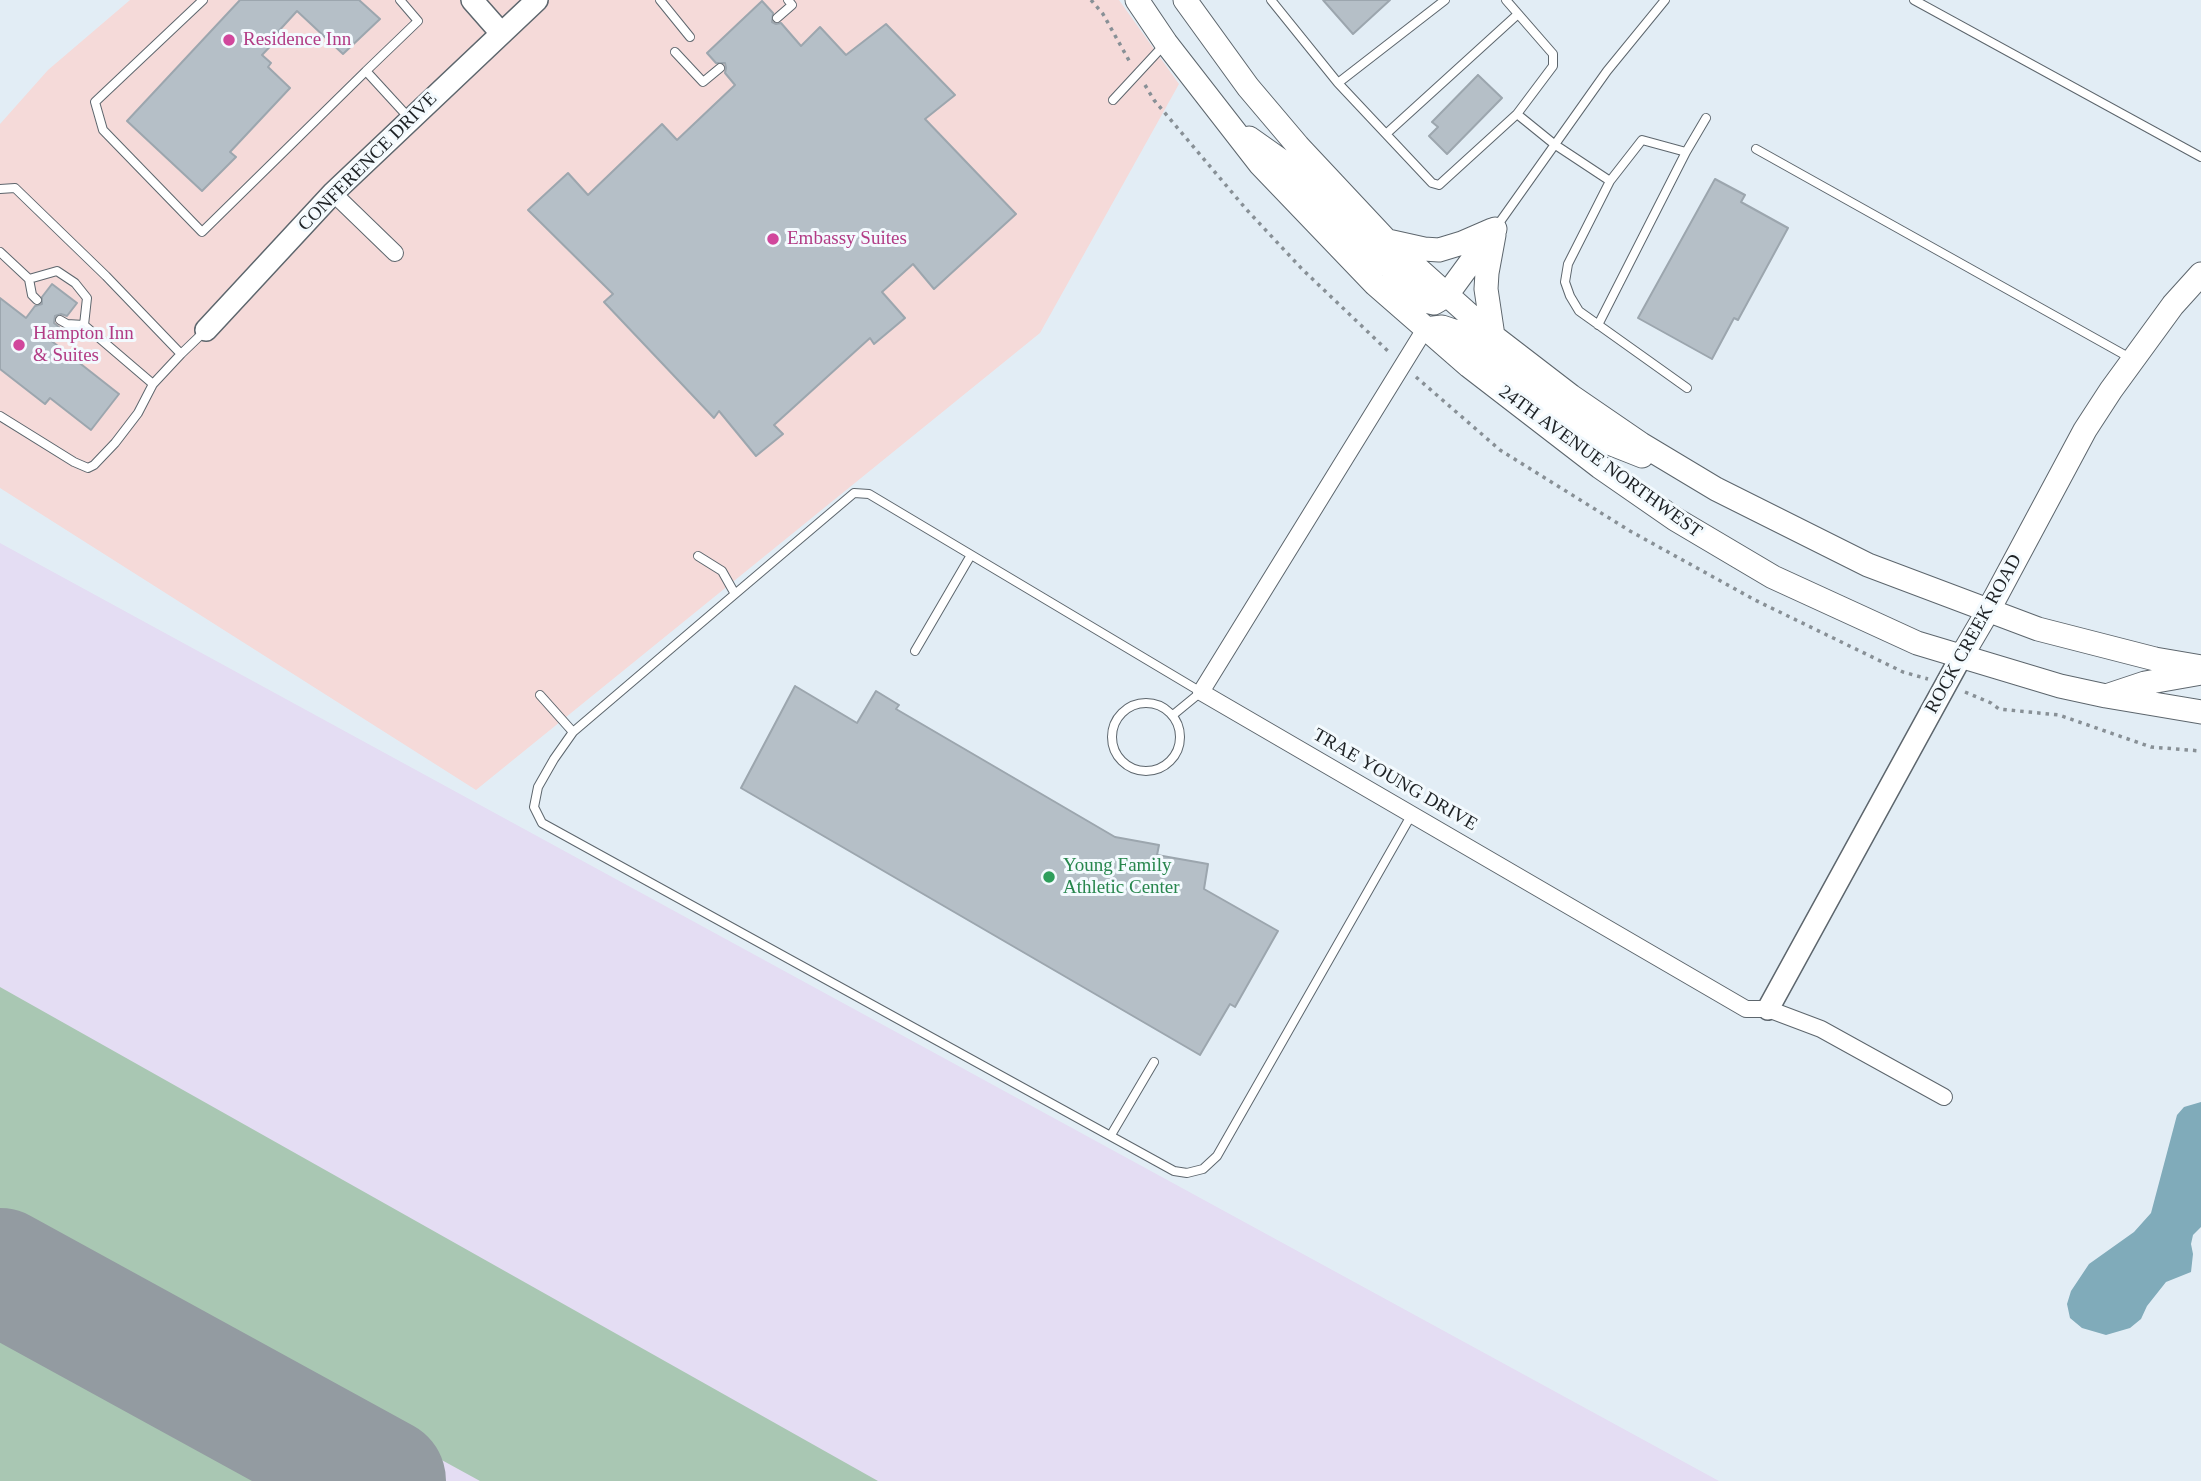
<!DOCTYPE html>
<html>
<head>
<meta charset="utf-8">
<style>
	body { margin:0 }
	canvas { display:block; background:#e2edf5 }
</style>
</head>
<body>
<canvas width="2201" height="1481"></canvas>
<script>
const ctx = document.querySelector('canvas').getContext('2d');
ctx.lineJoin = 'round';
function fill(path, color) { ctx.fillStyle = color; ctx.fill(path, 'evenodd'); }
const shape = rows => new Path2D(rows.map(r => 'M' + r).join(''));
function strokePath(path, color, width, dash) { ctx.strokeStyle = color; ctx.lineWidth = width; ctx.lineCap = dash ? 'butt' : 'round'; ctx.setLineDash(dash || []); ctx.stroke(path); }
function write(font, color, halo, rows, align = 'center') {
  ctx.font = font + ' Georgia,serif'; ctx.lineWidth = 6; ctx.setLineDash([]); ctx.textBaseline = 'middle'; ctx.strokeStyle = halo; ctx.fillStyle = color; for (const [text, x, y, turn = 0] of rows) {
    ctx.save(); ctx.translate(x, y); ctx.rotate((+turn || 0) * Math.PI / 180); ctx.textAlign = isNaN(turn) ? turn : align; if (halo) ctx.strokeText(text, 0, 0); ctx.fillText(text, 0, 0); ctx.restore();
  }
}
fill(shape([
	[130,0,1119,0,1179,84,1040,333,476,790,0,488,0,124,48,70]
]), '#f5dad9');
fill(shape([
	[0,543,1719,1481,0,1481]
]), '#e4ddf3');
fill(shape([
	[0,987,878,1481,480,1481,0,1218],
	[0,1317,301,1481,0,1481]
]), '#a9c7b3');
fill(shape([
	[2201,1102,2201,1227,2193,1235,2191,1244,2193,1254,2191,1272,2166,1282,2147,1306,2141,1319,2130,1328,2106,1335,2082,1328,2070,1318,2067,1304,2071,1291,2089,1264,2134,1232,2151,1213,2177,1115,2184,1107]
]), '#80abba');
strokePath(shape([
	[0,1271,383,1481]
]), '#939ba1', 126);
const building = shape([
	[240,0,359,0,380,19,343,54,297,11,276,34,279,37,262,55,271,63,268,67,290,88,230,152,236,157,202,191,127,121,240,0],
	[1323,0,1390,0,1353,34,1323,0],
	[762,1,773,13,772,22,776,24,781,23,801,46,820,27,846,55,886,24,955,95,925,119,1016,214,934,289,913,264,882,292,905,318,874,344,870,338,774,425,783,434,756,456,719,411,714,418,604,302,613,294,528,210,568,173,588,195,662,124,677,140,735,85,725,73,726,68,725,63,716,63,707,53,762,1],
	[1478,75,1502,98,1447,154,1429,136,1438,127,1432,122,1478,75],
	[1715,179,1745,195,1741,202,1788,228,1738,320,1734,318,1712,359,1638,318,1715,179],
	[52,284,77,303,67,316,61,314,55,316,54,323,59,327,49,339,119,394,91,430,50,398,45,404,0,369,0,298,26,318,35,306,42,304,42,297,52,284],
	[795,686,857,723,876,691,899,705,896,709,1115,837,1159,845,1157,855,1208,864,1204,889,1278,931,1235,1007,1230,1004,1200,1055,741,788,795,686]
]);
fill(building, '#b5bfc7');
strokePath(building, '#9ca6ae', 2);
const service = shape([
	[203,0,95,102,103,130,202,232,366,71],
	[400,0,418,21,366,71,410,119],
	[660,0,690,37],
	[1271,0,1338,83,1445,0],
	[1914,0,2201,157],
	[777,18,792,5,788,0],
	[675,52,703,82,720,68],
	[1338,83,1432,183,1439,185,1517,114,1553,66,1553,54,1506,0],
	[1113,100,1164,45],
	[1517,114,1554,144,1610,181,1642,140,1686,152,1706,118],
	[1386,134,1518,14],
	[1756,149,2132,359],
	[1610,181,1568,264,1565,282,1570,296,1579,311,1687,388],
	[0,189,15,188,106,276,181,354,206,330],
	[1497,226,1607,71,1665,0],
	[0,252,29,279,57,271,75,283,87,298,84,325,153,384],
	[29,279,32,295,37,300],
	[60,320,67,324,84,325],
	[1598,325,1686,152],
	[0,416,74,462,88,468,94,465,115,443,138,413,153,384,181,354],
	[698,556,722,571,735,594,854,493,869,494,1201,692,1173,715],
	[915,651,971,555],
	[540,695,573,732,735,594],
	'1112 737a34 34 0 1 1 68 0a34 34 0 1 1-68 0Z',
	[573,732,554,759,538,787,534,807,542,823,1174,1171,1187,1173,1203,1169,1217,1156,1412,814],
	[1111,1135,1154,1062]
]);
const minor = shape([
	[333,193,395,253],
	[1425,329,1201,692,1746,1009,1768,1009,1821,1029,1944,1097]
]);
const tertiary = shape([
	[472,0,501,33],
	[206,330,333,193,537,0],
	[1768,1009,1961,657]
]);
const secondary = shape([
	[1137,0,1166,43,1260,164,1375,284,1469,366,1600,467,1675,519,1773,577,1917,643,2060,686,2106,696,2201,712],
	[1185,0,1248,87,1298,146,1387,241,1493,336,1571,396,1641,444,1716,489,1868,565,2038,629,2155,659,2201,667],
	[1249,138,1290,167,1425,301,1434,303,1446,296,1495,229],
	[1388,241,1424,249,1439,250,1462,243,1492,230],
	[1425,329,1442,327,1457,332,1528,389,1599,439,1642,456],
	[1493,336,1486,289,1487,273,1494,235],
	[1961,657,1988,611,2085,430,2111,390,2173,305,2201,274],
	[2109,695,2145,683,2201,673]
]);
strokePath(service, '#5d666d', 10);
strokePath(minor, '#5d666d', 18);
strokePath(tertiary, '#5d666d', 24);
strokePath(secondary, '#5d666d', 25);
strokePath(shape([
	[1091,0,1103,14,1131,64],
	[1145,85,1154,100,1246,209,1302,269,1390,353],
	[1416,377,1500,450,1630,531,1755,600,1903,672,1928,679],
	[1965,692,1991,703,1999,709,2059,715,2151,747,2201,751]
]), '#889096', 3.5, [3.5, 5]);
strokePath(service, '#fff', 8);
strokePath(minor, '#fff', 16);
strokePath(tertiary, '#fff', 21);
strokePath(secondary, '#fff', 23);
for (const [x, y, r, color] of [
	[229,40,7,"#d1479c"],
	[773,239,7,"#d1479c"],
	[19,345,7,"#d1479c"],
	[1049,877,7,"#2e9e5b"]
]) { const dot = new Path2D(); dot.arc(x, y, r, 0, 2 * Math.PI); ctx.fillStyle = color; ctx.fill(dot); strokePath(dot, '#f3fafe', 2.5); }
write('19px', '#b23c85', '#f3fafe', [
	["Residence Inn",243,40],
	["Embassy Suites",787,239],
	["Hampton Inn",33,334],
	["& Suites",33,356]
], 'left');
write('19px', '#1e2225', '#f3fafe', [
	["CONFERENCE DRIVE",368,162,-45],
	["24TH AVENUE NORTHWEST",1600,462,36],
	["ROCK CREEK ROAD",1974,634,-61],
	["TRAE YOUNG DRIVE",1395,780,30]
]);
write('19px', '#27864d', '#f3fafe', [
	["Young Family",1063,866],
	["Athletic Center",1063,888]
], 'left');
</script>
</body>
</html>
